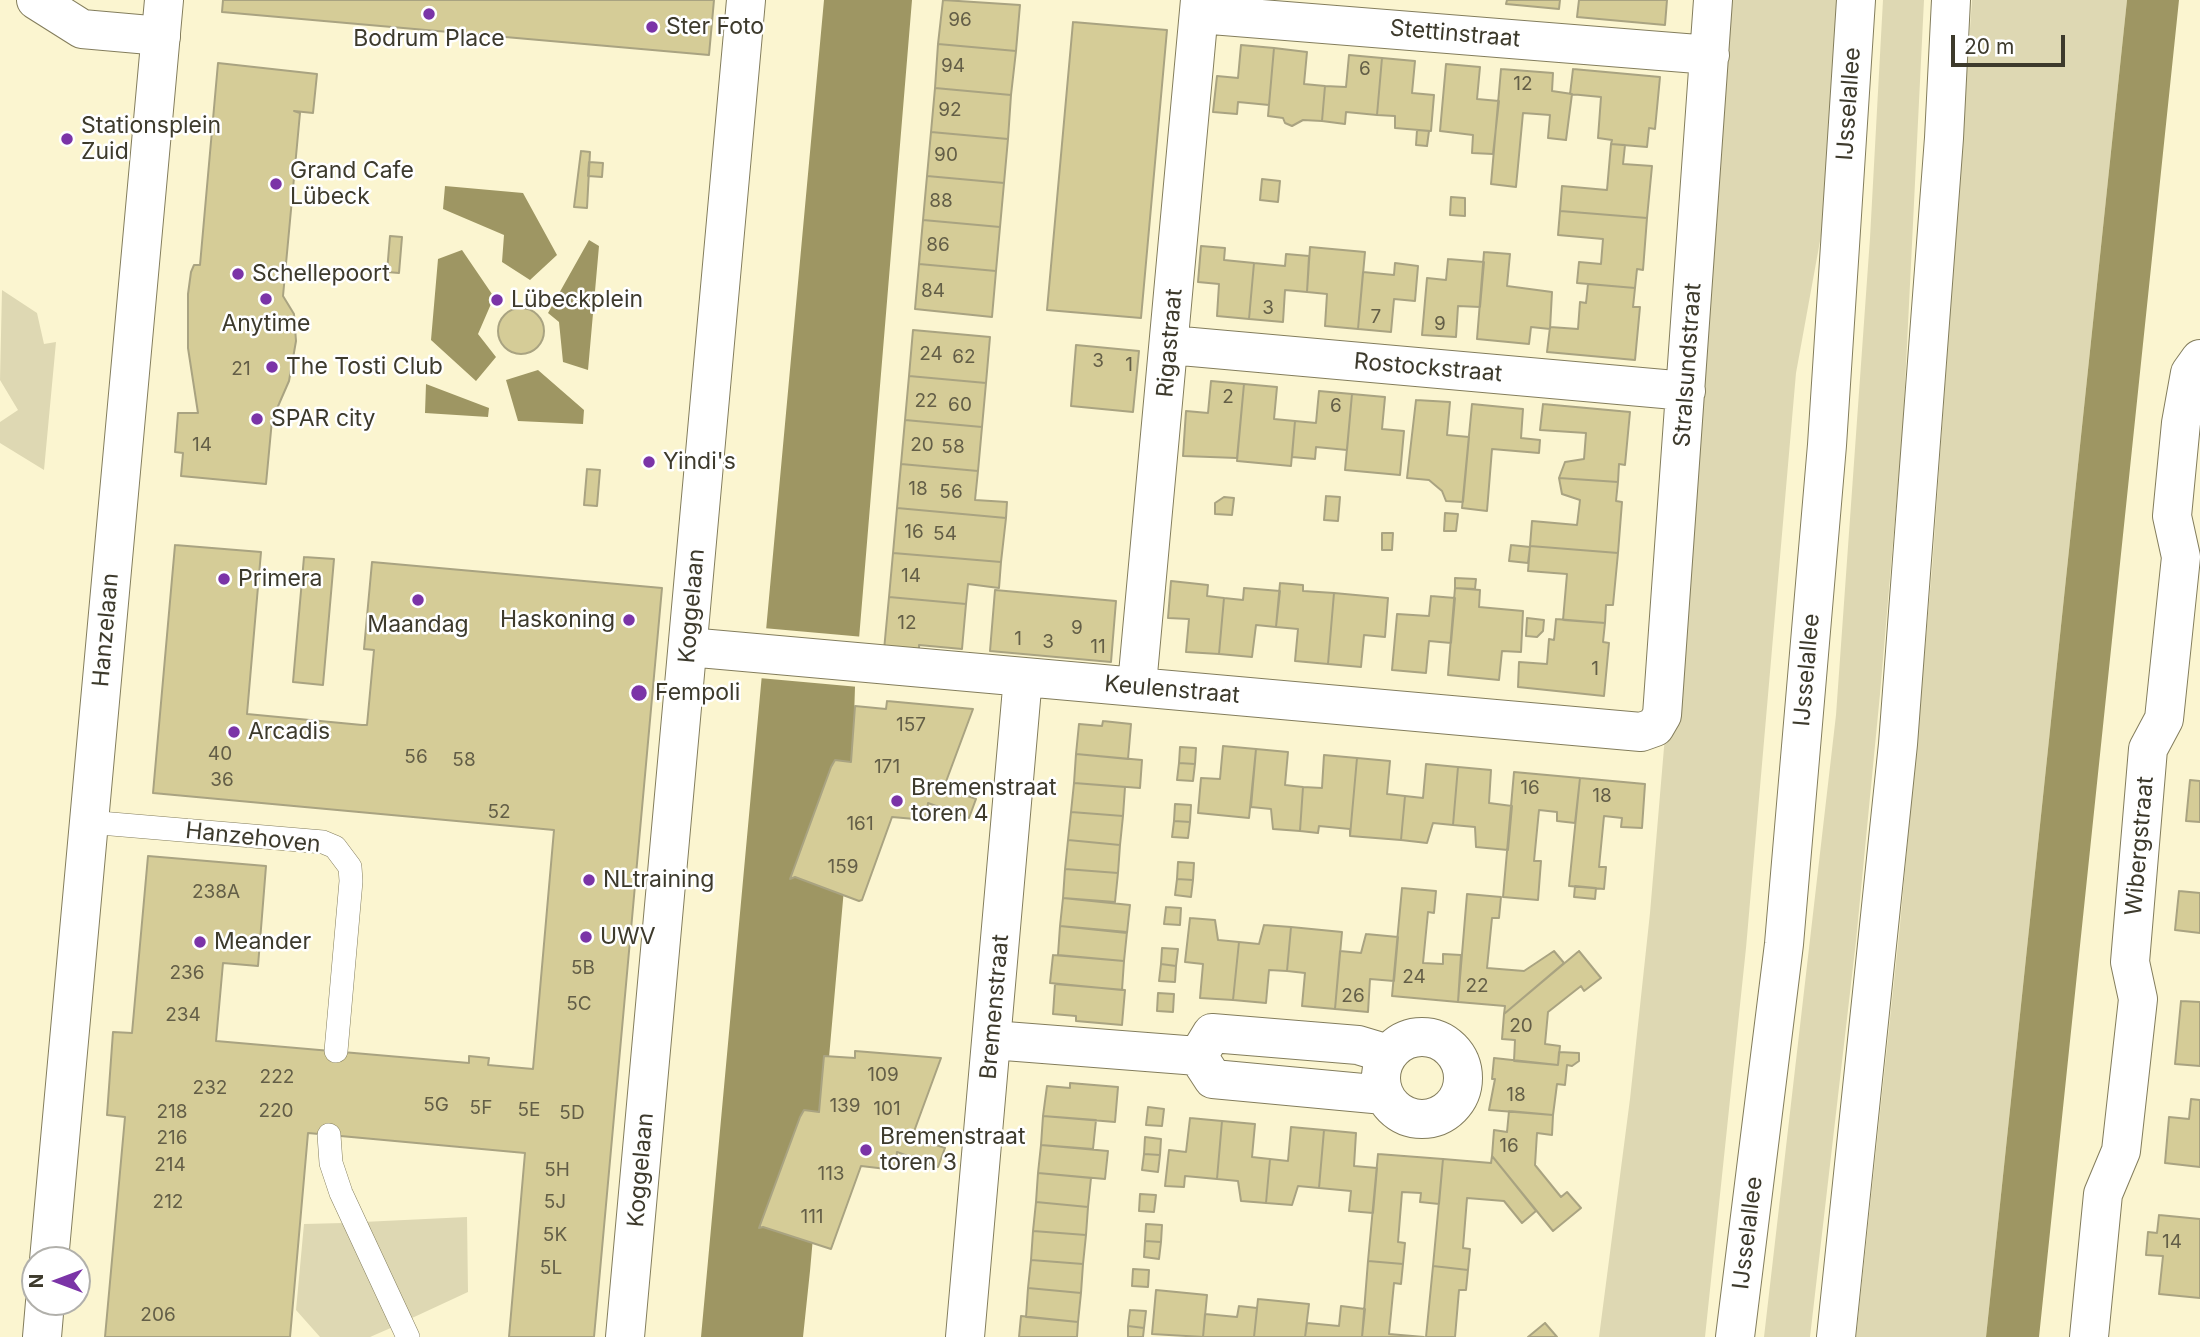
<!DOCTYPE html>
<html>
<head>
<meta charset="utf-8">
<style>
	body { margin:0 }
	#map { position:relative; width:2200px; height:1337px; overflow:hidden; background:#fbf5d0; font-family:Inter,sans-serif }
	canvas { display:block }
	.north { position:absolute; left:21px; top:1246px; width:70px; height:70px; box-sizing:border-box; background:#fff; border:2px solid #b1b0ab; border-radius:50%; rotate:270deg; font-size:19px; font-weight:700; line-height:28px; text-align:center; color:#3d3a2c }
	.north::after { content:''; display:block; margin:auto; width:24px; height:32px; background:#7b34a7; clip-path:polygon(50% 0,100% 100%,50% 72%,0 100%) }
	.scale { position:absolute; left:1951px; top:35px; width:114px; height:32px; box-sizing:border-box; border:4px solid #3d3a2c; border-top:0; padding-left:9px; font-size:21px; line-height:24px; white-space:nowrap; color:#3d3a2c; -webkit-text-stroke:5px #fff; paint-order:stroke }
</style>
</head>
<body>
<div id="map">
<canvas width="2200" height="1337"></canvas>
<div class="north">N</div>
<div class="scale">20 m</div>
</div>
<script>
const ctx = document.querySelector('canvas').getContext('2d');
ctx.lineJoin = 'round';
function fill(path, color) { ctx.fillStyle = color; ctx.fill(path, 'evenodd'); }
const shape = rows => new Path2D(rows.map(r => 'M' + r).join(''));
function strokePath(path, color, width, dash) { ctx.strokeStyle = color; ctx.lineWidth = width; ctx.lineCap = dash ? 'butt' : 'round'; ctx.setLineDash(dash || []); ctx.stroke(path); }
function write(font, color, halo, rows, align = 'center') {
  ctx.font = font + ' Inter,sans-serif'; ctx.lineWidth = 5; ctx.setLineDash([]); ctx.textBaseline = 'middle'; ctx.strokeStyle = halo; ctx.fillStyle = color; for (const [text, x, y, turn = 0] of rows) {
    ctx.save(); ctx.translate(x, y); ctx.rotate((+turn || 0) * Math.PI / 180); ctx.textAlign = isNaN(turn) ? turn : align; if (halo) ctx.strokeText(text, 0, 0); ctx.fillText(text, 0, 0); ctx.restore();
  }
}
fill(shape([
	[1719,0,1837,0,1824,219,1796,373,1746,948,1705,1337,1599,1337,1630,1099,1650,913,1688,464],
	[1883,0,1924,0,1903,426,1880,694,1856,941,1810,1337,1764,1337,1836,715,1870,238],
	[1972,0,2127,0,1986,1337,1856,1337,1900,925,1932,569],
	[2,290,37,313,44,344,56,342,44,470,0,443,0,422,18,410,0,380],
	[467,1217,468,1292,412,1318,363,1222],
	[343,1223,393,1327,370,1337,320,1337,296,1310,304,1224]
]), '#ded8b3');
fill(shape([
	[824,0,912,0,855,687,851,810,810,1271,803,1337,701,1337],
	[2127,0,2179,0,2039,1337,1986,1337],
	[445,186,523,193,557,255,530,280,502,262,504,235,443,209],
	[589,240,599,246,588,370,563,362,559,322,548,313],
	[462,250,494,297,478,334,496,357,476,381,431,340,438,259],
	[538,370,584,410,583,424,518,421,506,380],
	[426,384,489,408,488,417,425,413]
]), '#9e9663');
fill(shape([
	[763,628,864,637,859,687,759,678]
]), '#fbf5d0');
const building = shape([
	[223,0,714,0,709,55,222,12,223,0],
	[943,0,1020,5,1016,51,938,44,943,0],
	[1507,0,1560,0,1559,9,1506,4,1507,0],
	[1579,0,1667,0,1665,25,1577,17,1579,0],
	[1073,22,1167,30,1141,318,1047,310,1073,22],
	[938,44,1016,51,1011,95,935,88,938,44],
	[1241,45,1274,48,1269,105,1238,102,1237,114,1213,112,1217,76,1238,78,1241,45],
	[1274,48,1307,52,1304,84,1325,86,1322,121,1303,120,1292,126,1285,123,1283,118,1268,116,1274,48],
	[1349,55,1382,58,1377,115,1346,112,1345,124,1322,121,1325,86,1346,87,1349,55],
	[1382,58,1415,61,1412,93,1434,95,1431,131,1395,128,1395,116,1377,115,1382,58],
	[218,63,317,74,313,113,294,111,300,113,283,296,294,314,296,341,289,381,272,420,266,484,181,476,183,453,175,452,178,413,198,413,188,348,188,294,191,272,194,265,200,265,218,63],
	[1446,64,1480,67,1477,99,1499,101,1493,154,1472,153,1473,135,1440,131,1446,64],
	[1501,69,1553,73,1552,91,1572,94,1566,140,1548,138,1550,115,1523,113,1516,187,1491,184,1501,69],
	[1573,69,1660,77,1655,129,1649,128,1647,147,1611,144,1612,140,1598,138,1601,97,1570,94,1573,69],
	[935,88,1011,95,1008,139,931,132,935,88],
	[1417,130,1429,131,1427,146,1416,145,1417,130],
	[931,132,1008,139,1004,183,927,176,931,132],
	[1611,144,1625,145,1623,164,1652,166,1647,218,1560,211,1562,186,1607,190,1611,144],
	[581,151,590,152,587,208,574,207,581,151],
	[589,162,603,163,602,177,588,176,589,162],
	[927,176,1004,183,1000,227,923,220,927,176],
	[1262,179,1280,181,1278,202,1260,200,1262,179],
	[1451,197,1465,198,1465,216,1450,215,1451,197],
	[1560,211,1647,218,1643,270,1637,269,1635,288,1577,283,1579,262,1601,264,1603,239,1558,235,1560,211],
	[923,220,1000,227,996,271,919,264,923,220],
	[390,236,402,237,399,273,387,272,390,236],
	[1201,246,1225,248,1224,260,1254,263,1249,319,1217,316,1219,284,1198,282,1201,246],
	[1310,247,1365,252,1358,329,1325,326,1327,294,1307,292,1310,247],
	[1484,252,1510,254,1507,286,1552,292,1550,329,1531,327,1529,344,1477,339,1484,252],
	[1286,254,1309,256,1307,292,1285,290,1283,322,1249,319,1254,263,1285,266,1286,254],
	[1448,259,1484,262,1480,307,1458,306,1456,337,1422,335,1427,278,1446,280,1448,259],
	[1395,263,1418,266,1415,301,1394,299,1391,332,1358,329,1363,272,1394,275,1395,263],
	[919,264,996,271,992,317,915,309,919,264],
	[1588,284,1635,288,1633,307,1640,307,1635,360,1547,352,1550,327,1578,329,1580,302,1586,303,1588,284],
	'498 331a23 23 0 1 1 46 0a23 23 0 1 1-46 0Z',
	[913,330,990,337,986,383,909,376,913,330],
	[1076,345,1139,351,1133,412,1071,406,1076,345],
	[909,376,986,383,982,427,905,420,909,376],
	[1211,381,1244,384,1237,458,1183,456,1186,411,1208,413,1211,381],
	[1244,384,1277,387,1274,419,1295,421,1291,466,1237,461,1244,384],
	[1319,391,1352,394,1347,450,1316,447,1315,459,1292,457,1295,421,1316,423,1319,391],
	[1352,394,1385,397,1382,429,1404,431,1400,475,1345,470,1352,394],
	[1416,400,1450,402,1447,435,1469,437,1463,502,1446,501,1442,491,1429,480,1407,478,1416,400],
	[1472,404,1523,409,1521,438,1540,440,1539,453,1492,449,1487,511,1462,508,1472,404],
	[1543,404,1630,412,1625,465,1619,464,1618,482,1559,478,1565,462,1584,459,1586,433,1540,430,1543,404],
	[905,420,982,427,978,471,901,464,905,420],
	[901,464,978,471,975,500,1007,502,1006,518,897,508,901,464],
	[587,469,600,470,597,506,584,505,587,469],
	[1559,478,1618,482,1616,501,1622,502,1618,553,1530,546,1532,521,1577,525,1580,500,1562,494,1559,478],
	[1326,496,1340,497,1338,521,1324,520,1326,496],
	[1224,497,1234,498,1232,515,1215,514,1215,503,1224,497],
	[897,508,1006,518,1001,562,893,553,897,508],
	[1445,513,1458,514,1456,531,1444,531,1445,513],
	[1382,533,1393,533,1392,550,1382,550,1382,533],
	[175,545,261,552,247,714,362,725,367,725,374,650,364,649,372,562,662,588,594,1337,509,1337,525,1153,308,1133,290,1337,105,1337,125,1117,107,1115,113,1032,132,1033,148,856,266,866,258,966,223,963,216,1041,469,1063,469,1056,489,1058,488,1065,533,1069,554,830,153,793,175,545],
	[1511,545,1530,547,1528,563,1509,561,1511,545],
	[1530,546,1618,553,1613,605,1606,605,1605,623,1563,620,1567,574,1528,571,1530,546],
	[893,553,1001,562,999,588,968,584,966,604,889,597,893,553],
	[304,557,334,559,323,685,293,682,304,557],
	[1455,578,1476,579,1475,589,1455,588,1455,578],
	[1171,581,1208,585,1207,596,1224,598,1219,654,1186,652,1189,619,1168,618,1171,581],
	[1280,583,1303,585,1303,591,1334,593,1328,664,1295,661,1298,629,1276,627,1280,583],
	[1244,588,1280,591,1276,627,1256,625,1252,657,1219,654,1224,598,1243,600,1244,588],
	[1455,588,1480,590,1479,607,1523,611,1521,652,1502,651,1499,680,1448,675,1455,588],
	[995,590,1116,601,1111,662,990,651,995,590],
	[1334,593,1388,598,1385,637,1364,635,1361,667,1328,664,1334,593],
	[1431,596,1455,598,1451,643,1429,641,1426,673,1392,670,1397,614,1429,616,1431,596],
	[889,597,966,604,962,649,919,645,919,653,884,650,889,597],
	[1527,618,1544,620,1543,631,1537,637,1526,636,1527,618],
	[1556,619,1605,623,1603,642,1609,643,1604,696,1518,687,1519,662,1547,664,1549,639,1554,640,1556,619],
	[887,701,973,709,944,787,976,799,969,818,928,803,926,820,892,817,862,900,859,901,795,877,790,879,831,767,835,760,851,762,855,706,886,709,887,701],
	[1103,721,1131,724,1128,759,1076,754,1079,724,1102,726,1103,721],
	[1223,746,1256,749,1249,818,1198,813,1201,778,1220,779,1223,746],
	[1180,747,1196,748,1195,764,1179,763,1180,747],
	[1256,749,1288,752,1285,785,1303,787,1300,831,1273,829,1271,809,1251,807,1256,749],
	[1076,754,1142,760,1140,788,1074,783,1076,754],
	[1324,755,1357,758,1350,836,1350,829,1319,826,1318,833,1300,831,1303,787,1322,788,1324,755],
	[1357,758,1390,761,1387,794,1405,796,1401,840,1350,836,1357,758],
	[1179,763,1195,764,1193,781,1177,780,1179,763],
	[1426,764,1458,767,1453,825,1433,823,1427,843,1401,840,1405,796,1423,798,1426,764],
	[1458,767,1491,770,1489,803,1512,806,1508,850,1476,847,1475,827,1453,825,1458,767],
	[1514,772,1580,778,1575,823,1557,821,1557,812,1539,810,1534,861,1541,861,1538,900,1503,897,1514,772],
	[1580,778,1645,784,1642,828,1621,827,1622,818,1604,816,1599,867,1606,867,1604,889,1569,886,1580,778],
	[2190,780,2200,781,2200,822,2186,821,2190,780],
	[1074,783,1125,787,1123,816,1071,812,1074,783],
	[1175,804,1191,805,1190,822,1174,821,1175,804],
	[1071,812,1123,816,1120,845,1068,840,1071,812],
	[1174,821,1190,822,1188,838,1172,837,1174,821],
	[1068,840,1120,845,1118,873,1065,869,1068,840],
	[1178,862,1194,863,1193,880,1177,879,1178,862],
	[1065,869,1118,873,1115,902,1063,898,1065,869],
	[1177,879,1193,880,1191,897,1175,895,1177,879],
	[1575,886,1596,888,1595,899,1574,897,1575,886],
	[1402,888,1436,891,1434,913,1428,912,1423,963,1443,964,1443,954,1461,955,1458,1002,1392,996,1402,888],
	[2179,891,2200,893,2200,933,2175,930,2179,891],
	[1467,894,1501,897,1499,918,1492,918,1487,968,1524,971,1554,951,1564,963,1504,1014,1505,1006,1458,1002,1467,894],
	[1063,898,1130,905,1127,933,1060,926,1063,898],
	[1166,907,1181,908,1180,925,1164,924,1166,907],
	[1190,918,1215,920,1218,940,1239,942,1233,1000,1200,998,1203,964,1185,962,1190,918],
	[1264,925,1291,927,1287,971,1269,970,1266,1003,1233,1000,1239,942,1259,944,1264,925],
	[1060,926,1127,932,1124,961,1058,955,1060,926],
	[1291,927,1342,932,1335,1009,1302,1006,1305,973,1287,971,1291,927],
	[1366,934,1398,937,1394,981,1370,979,1368,1012,1335,1009,1340,951,1361,953,1366,934],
	[1162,948,1178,949,1176,966,1161,964,1162,948],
	[1579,951,1601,978,1584,991,1581,986,1548,1012,1545,1044,1560,1046,1558,1065,1514,1061,1515,1040,1502,1039,1504,1014,1579,951],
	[1053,955,1124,961,1122,990,1050,983,1053,955],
	[1161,964,1176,966,1175,982,1159,981,1161,964],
	[1055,984,1125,990,1122,1025,1076,1021,1076,1016,1053,1014,1055,984],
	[1158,993,1174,994,1173,1012,1157,1011,1158,993],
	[2181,1001,2200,1002,2200,1066,2175,1064,2181,1001],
	[855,1051,941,1058,912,1137,945,1148,938,1167,897,1152,895,1170,861,1166,831,1249,763,1227,759,1228,800,1117,804,1110,819,1112,824,1056,855,1058,855,1051],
	[1559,1052,1579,1053,1579,1061,1572,1066,1567,1065,1565,1085,1557,1084,1553,1115,1489,1110,1495,1079,1492,1079,1494,1058,1558,1065,1559,1052],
	[1070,1083,1118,1087,1115,1122,1043,1116,1047,1086,1070,1088,1070,1083],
	[2191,1099,2200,1100,2200,1167,2165,1163,2169,1117,2189,1119,2191,1099],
	[1148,1107,1164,1109,1162,1126,1146,1125,1148,1107],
	[1509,1111,1553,1115,1552,1135,1537,1133,1535,1165,1561,1197,1567,1192,1581,1208,1553,1231,1492,1156,1494,1130,1507,1132,1509,1111],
	[1043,1116,1096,1120,1093,1149,1041,1145,1043,1116],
	[1190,1118,1222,1121,1217,1179,1185,1176,1184,1187,1165,1186,1169,1150,1186,1152,1190,1118],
	[1222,1121,1255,1124,1252,1157,1270,1159,1266,1203,1241,1201,1238,1181,1217,1179,1222,1121],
	[1291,1127,1324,1130,1319,1188,1298,1186,1292,1205,1266,1203,1270,1159,1288,1161,1291,1127],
	[1324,1130,1356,1133,1354,1166,1377,1168,1373,1213,1349,1211,1351,1191,1319,1188,1324,1130],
	[1145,1137,1161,1139,1160,1155,1144,1154,1145,1137],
	[1041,1145,1108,1151,1105,1179,1038,1173,1041,1145],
	[1144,1154,1160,1155,1158,1172,1142,1170,1144,1154],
	[1378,1154,1443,1159,1439,1204,1420,1202,1421,1193,1402,1192,1398,1242,1405,1243,1403,1264,1368,1261,1378,1154],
	[1492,1156,1536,1211,1522,1223,1504,1201,1467,1198,1463,1248,1470,1249,1468,1270,1433,1266,1443,1159,1491,1163,1492,1156],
	[1038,1173,1091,1178,1088,1207,1036,1202,1038,1173],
	[1140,1194,1156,1195,1154,1212,1139,1211,1140,1194],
	[1036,1202,1088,1207,1086,1235,1033,1231,1036,1202],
	[2159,1215,2200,1219,2200,1298,2159,1294,2163,1256,2146,1255,2148,1232,2157,1233,2159,1215],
	[1146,1224,1162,1225,1161,1242,1145,1241,1146,1224],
	[1033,1231,1086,1235,1083,1264,1031,1260,1033,1231],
	[1145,1241,1161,1242,1159,1259,1144,1257,1145,1241],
	[1031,1260,1083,1264,1081,1293,1028,1288,1031,1260],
	[1368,1261,1403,1264,1401,1284,1394,1283,1389,1334,1424,1337,1362,1337,1368,1261],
	[1433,1266,1468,1270,1466,1290,1459,1290,1455,1337,1426,1337,1433,1266],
	[1133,1269,1149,1270,1148,1287,1132,1286,1133,1269],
	[1028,1288,1081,1293,1078,1322,1026,1317,1028,1288],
	[1156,1290,1207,1295,1203,1337,1152,1334,1156,1290],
	[1258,1299,1309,1304,1305,1337,1254,1337,1258,1299],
	[1239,1306,1257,1308,1254,1337,1203,1337,1205,1314,1237,1317,1239,1306],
	[1341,1306,1365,1309,1362,1337,1305,1337,1307,1323,1339,1326,1341,1306],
	[1130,1310,1146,1311,1144,1328,1128,1326,1130,1310],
	[1021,1316,1078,1322,1077,1337,1019,1337,1021,1316],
	[1545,1323,1557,1337,1528,1337,1545,1323],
	[1128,1326,1144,1328,1143,1337,1128,1337,1128,1326]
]);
fill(building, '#d5cc97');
strokePath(building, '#a9a381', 2);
const service = shape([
	[88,822,323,842,335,847,350,867,351,881,336,1051],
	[329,1135,331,1163,341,1193,408,1337]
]);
const minor = shape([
	[36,0,82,29,161,36],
	[1199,14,1710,55],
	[1170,345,1686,391],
	[688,647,1641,732,1655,727,1662,715,1713,0],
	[1137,685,1200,0],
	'1381 1078a41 41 0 1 1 82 0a41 41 0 1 1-82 0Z',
	[992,1040,1198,1056,1213,1079,1384,1095],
	[1198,1056,1212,1033,1358,1045,1388,1054],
	[625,1337,746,0],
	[965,1337,1023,677],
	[2089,1337,2103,1194,2121,1151,2138,999,2130,962,2148,749,2164,719,2181,557,2172,516,2181,423,2190,373,2200,359]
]);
const tertiary = shape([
	[49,1260,164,0],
	[42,1337,45,1302]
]);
const primary = shape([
	[1735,1337,1784,944,1827,445,1856,0],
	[1836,1337,1898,744,1944,138,1951,0]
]);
strokePath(service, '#837d5c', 24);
strokePath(minor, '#837d5c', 40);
strokePath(tertiary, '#837d5c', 40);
strokePath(primary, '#837d5c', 40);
strokePath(service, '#fff', 23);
strokePath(minor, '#fff', 38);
strokePath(tertiary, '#fff', 38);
strokePath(primary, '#fff', 38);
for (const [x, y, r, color] of [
	[429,14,7,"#7b34a7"],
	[652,27,7,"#7b34a7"],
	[67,139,7,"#7b34a7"],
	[276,184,7,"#7b34a7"],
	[238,274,7,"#7b34a7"],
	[266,299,7,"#7b34a7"],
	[497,300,7,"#7b34a7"],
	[272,367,7,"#7b34a7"],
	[257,419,7,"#7b34a7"],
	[649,462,7,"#7b34a7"],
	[224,579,7,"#7b34a7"],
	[418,600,7,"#7b34a7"],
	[629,620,7,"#7b34a7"],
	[639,693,9,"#7b34a7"],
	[234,732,7,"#7b34a7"],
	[897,801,7,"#7b34a7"],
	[589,880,7,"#7b34a7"],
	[586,937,7,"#7b34a7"],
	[200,942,7,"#7b34a7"],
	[866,1150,7,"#7b34a7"]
]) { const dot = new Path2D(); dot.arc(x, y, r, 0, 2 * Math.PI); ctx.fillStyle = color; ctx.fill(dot); strokePath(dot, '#fff', 2.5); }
write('19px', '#635e47', null, [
	["96",960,20],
	["94",953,66],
	["6",1365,69],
	["12",1523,84],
	["92",950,110],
	["90",946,155],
	["88",941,201],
	["86",938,245],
	["84",933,291],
	["3",1268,308],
	["7",1376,317],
	["9",1440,324],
	["24",931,354],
	["62",964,357],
	["3",1098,361],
	["1",1129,365],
	["21",241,369],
	["2",1228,397],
	["22",926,401],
	["60",960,405],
	["6",1336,406],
	["14",202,445],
	["20",922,445],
	["58",953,447],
	["18",918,489],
	["56",951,492],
	["16",914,532],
	["54",945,534],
	["14",911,576],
	["12",907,623],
	["9",1077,628],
	["1",1018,639],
	["3",1048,642],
	["11",1098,647],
	["1",1595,669],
	["157",911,725],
	["40",220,754],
	["56",416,757],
	["58",464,760],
	["171",887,767],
	["36",222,780],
	["16",1530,788],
	["18",1602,796],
	["52",499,812],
	["161",860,824],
	["159",843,867],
	["238A",216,892],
	["5B",583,968],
	["236",187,973],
	["24",1414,977],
	["22",1477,986],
	["26",1353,996],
	["5C",579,1004],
	["234",183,1015],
	["20",1521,1026],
	["109",883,1075],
	["222",277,1077],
	["232",210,1088],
	["18",1516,1095],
	["5G",436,1105],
	["139",845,1106],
	["5F",481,1108],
	["101",887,1109],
	["5E",529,1110],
	["220",276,1111],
	["218",172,1112],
	["5D",572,1113],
	["216",172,1138],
	["16",1509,1146],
	["214",170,1165],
	["5H",557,1170],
	["113",831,1174],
	["212",168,1202],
	["5J",555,1202],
	["111",812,1217],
	["5K",555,1235],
	["14",2172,1242],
	["5L",551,1268],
	["206",158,1315]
]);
write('23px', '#3d3a2c', '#fff', [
	["Ster Foto",666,27],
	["Bodrum Place",429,39,"center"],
	["Stationsplein",81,126],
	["Zuid",81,152],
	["Grand Cafe",290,171],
	["Lübeck",290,197],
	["Schellepoort",252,274],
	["Lübeckplein",511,300],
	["Anytime",266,324,"center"],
	["The Tosti Club",286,367],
	["SPAR city",271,419],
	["Yindi's",663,462],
	["Primera",238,579],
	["Haskoning",615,620,"right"],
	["Maandag",418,625,"center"],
	["Fempoli",655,693],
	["Arcadis",248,732],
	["Bremenstraat",911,788],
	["toren 4",911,814],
	["NLtraining",603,880],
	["UWV",600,937],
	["Meander",214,942],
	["Bremenstraat",880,1137],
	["toren 3",880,1163]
], 'left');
write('23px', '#3d3a2c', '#fff', [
	["Stettinstraat",1455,34,5],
	["IJsselallee",1849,104,-86],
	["Rigastraat",1170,343,-85],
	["Stralsundstraat",1688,365,-86],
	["Rostockstraat",1428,368,5],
	["Koggelaan",692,606,-85],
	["Hanzelaan",106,630,-85],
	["IJsselallee",1807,670,-85],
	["Keulenstraat",1172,690,5],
	["Hanzehoven",253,838,6],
	["Wibergstraat",2140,846,-85],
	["Bremenstraat",995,1007,-85],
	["Koggelaan",641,1170,-85],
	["IJsselallee",1748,1233,-83]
]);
</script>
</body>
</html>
